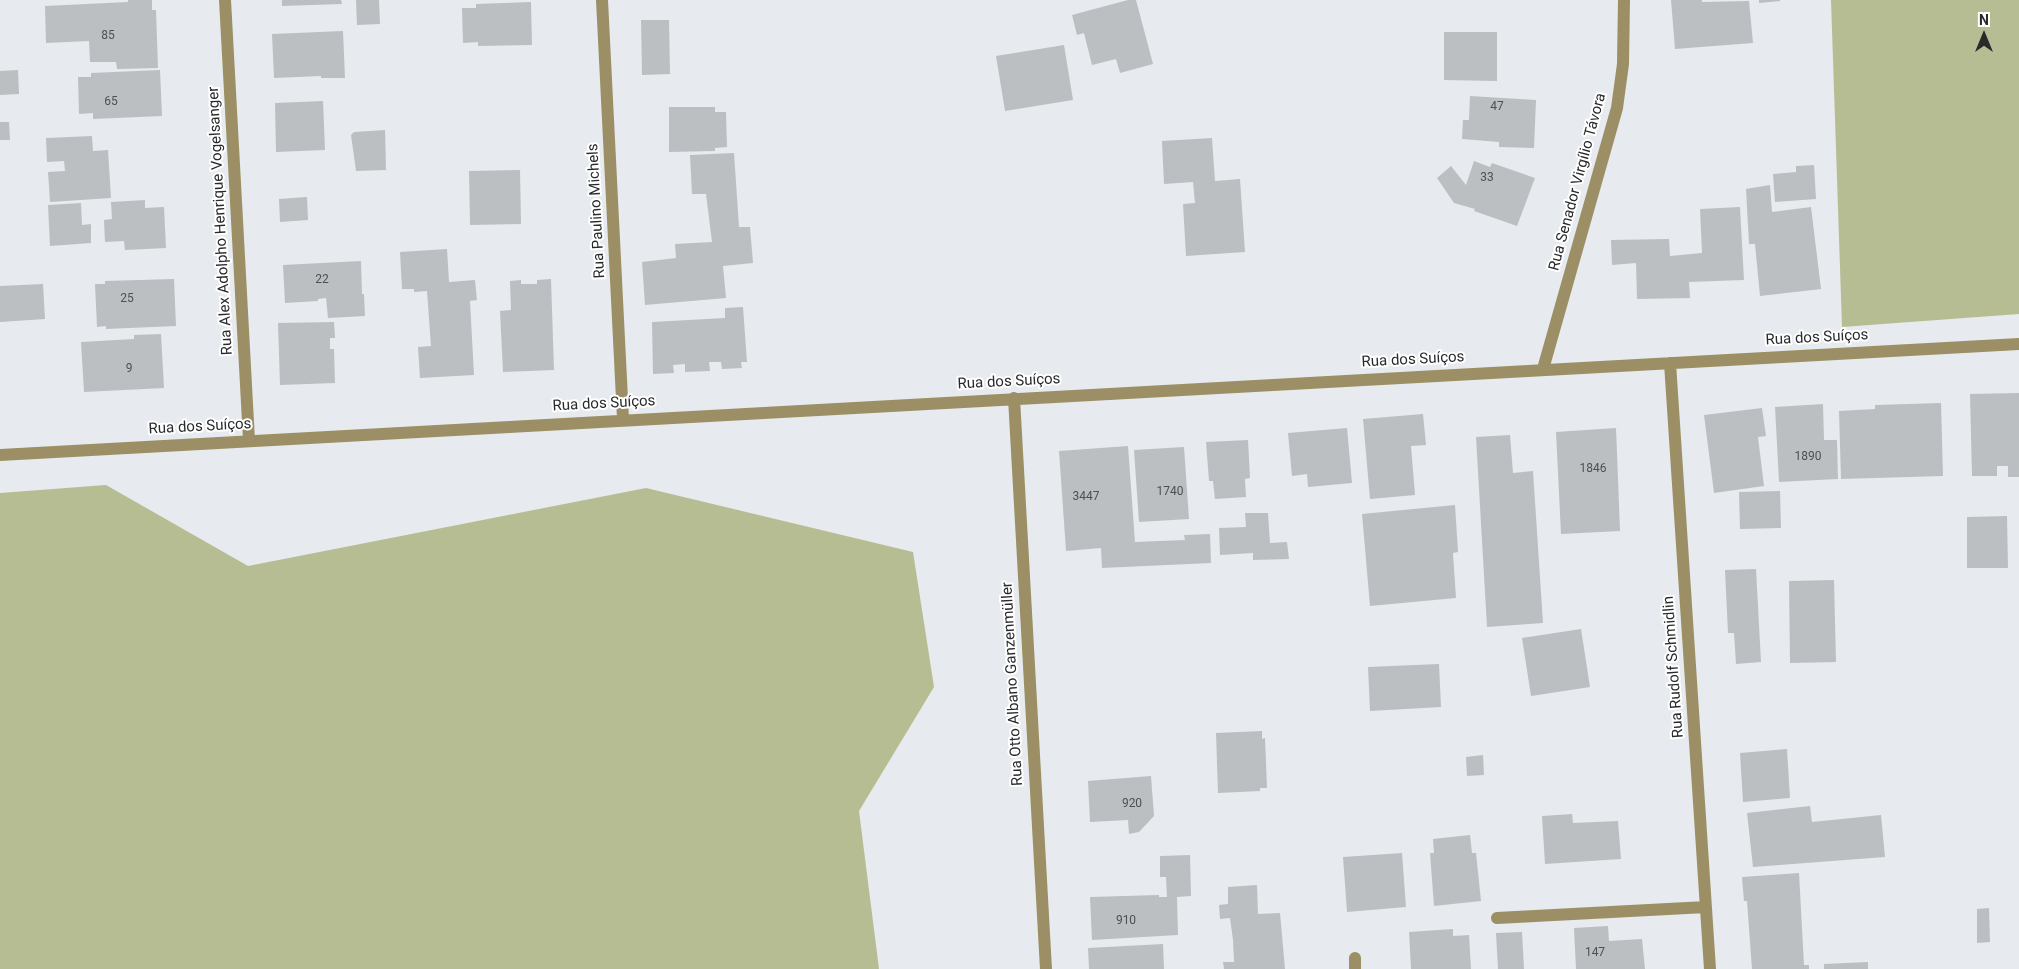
<!DOCTYPE html>
<html>
<head>
<meta charset="utf-8">
<style>
	body { margin:0 }
	#map { position:relative; width:2019px; height:969px; overflow:hidden; background:#e7eaee; font-family:Roboto,sans-serif }
	canvas { display:block }
	.north { position:absolute; left:1959px; top:10px; width:50px; height:50px; -webkit-text-stroke:4px #fff; paint-order:stroke; rotate:0deg; font-size:14px; font-weight:700; line-height:20px; text-align:center; color:#292a2b }
	.north::after { content:''; display:block; margin:auto; width:18px; height:22px; background:#292a2b; clip-path:polygon(50% 0,100% 100%,50% 72%,0 100%) }
</style>
</head>
<body>
<div id="map">
<canvas width="2019" height="969"></canvas>
<div class="north">N</div>
</div>
<script>
const ctx = document.querySelector('canvas').getContext('2d');
ctx.lineJoin = 'round';
function fill(path, color) { ctx.fillStyle = color; ctx.fill(path, 'evenodd'); }
const shape = rows => new Path2D(rows.map(r => 'M' + r).join(''));
function strokePath(path, color, width, dash) { ctx.strokeStyle = color; ctx.lineWidth = width; ctx.lineCap = dash ? 'butt' : 'round'; ctx.setLineDash(dash || []); ctx.stroke(path); }
function write(font, color, halo, rows, align = 'center') {
  ctx.font = font + ' Roboto,sans-serif'; ctx.lineWidth = 4; ctx.setLineDash([]); ctx.textBaseline = 'middle'; ctx.strokeStyle = halo; ctx.fillStyle = color; for (const [text, x, y, turn = 0] of rows) {
    ctx.save(); ctx.translate(x, y); ctx.rotate((+turn || 0) * Math.PI / 180); ctx.textAlign = isNaN(turn) ? turn : align; if (halo) ctx.strokeText(text, 0, 0); ctx.fillText(text, 0, 0); ctx.restore();
  }
}
fill(shape([
	[1831,0,2019,0,2019,314,1842,327],
	[106,485,248,566,646,488,913,552,934,687,859,811,879,969,0,969,0,493]
]), '#b6bd92');
fill(shape([
	[128,0,152,0,152,10,156,10,158,68,117,69,116,62,90,62,89,41,46,43,45,6,128,2],
	[282,0,341,0,342,4,282,6],
	[356,0,379,0,380,24,357,25],
	[1128,0,1136,0,1153,64,1120,73,1116,59,1092,65,1084,33,1077,35,1072,15],
	[1671,0,1702,0,1702,2,1749,1,1753,43,1675,49],
	[1759,0,1780,0,1780,1,1759,3],
	[531,2,532,45,478,46,478,42,463,43,462,8,476,8,476,4],
	[641,20,669,20,670,74,642,75],
	[343,31,345,78,321,78,321,76,274,78,272,34],
	[1444,32,1497,32,1497,81,1444,80],
	[1064,45,1073,100,1005,111,996,56],
	[18,70,19,94,0,95,0,71],
	[160,70,162,116,93,119,93,113,79,114,78,77,91,77,91,73],
	[1470,96,1536,100,1534,148,1499,147,1499,142,1462,139,1463,120,1469,120],
	[323,101,325,150,276,152,275,103],
	[669,107,715,107,715,112,726,112,727,147,715,148,715,151,669,152],
	[0,122,9,122,10,140,0,140],
	[385,130,386,170,356,171,351,135,354,132],
	[92,136,93,151,108,150,111,198,50,202,48,172,65,171,64,161,47,162,46,138],
	[1212,138,1215,181,1240,179,1245,252,1186,256,1183,204,1195,203,1193,182,1164,184,1162,141],
	[734,153,739,227,750,227,753,263,723,266,726,298,645,305,642,262,676,258,675,244,712,242,706,194,692,194,690,155],
	[1474,161,1490,167,1492,163,1535,178,1517,226,1474,211,1475,209,1454,203,1437,178,1451,166,1466,185],
	[1814,165,1816,199,1775,202,1773,174,1796,172,1796,166],
	[520,170,521,224,470,225,469,171],
	[1770,185,1772,212,1811,207,1821,289,1760,296,1755,244,1749,244,1746,189],
	[307,197,308,220,280,222,279,199],
	[145,200,145,208,164,207,166,248,125,250,124,241,105,242,104,220,112,219,111,202],
	[81,203,82,225,91,224,91,243,50,246,48,205],
	[1740,207,1744,280,1689,282,1690,298,1637,299,1636,263,1612,265,1611,240,1669,239,1670,256,1702,253,1700,209],
	[447,249,449,282,475,280,477,300,470,301,474,375,420,378,418,347,431,346,427,291,414,292,414,289,402,289,400,252],
	[361,261,362,294,364,294,365,316,328,318,326,298,318,299,318,301,285,303,283,265],
	[174,279,176,326,106,329,106,326,97,327,95,284,105,284,105,281],
	[551,279,554,370,503,372,500,311,511,310,510,281,521,280,521,284,537,284,537,280],
	[43,284,45,319,0,322,0,286],
	[743,307,747,362,741,362,742,368,722,369,721,362,709,362,710,371,685,372,685,364,673,365,674,373,653,374,652,322,725,318,725,308],
	[334,322,335,338,330,338,330,349,334,349,335,383,280,385,278,323],
	[161,334,164,388,84,392,81,342,134,339,134,335],
	[2019,393,2019,477,2008,477,2008,466,1997,466,1997,476,1972,476,1970,394],
	[1941,403,1943,476,1841,479,1839,411,1875,409,1875,405],
	[1823,404,1824,440,1837,440,1838,479,1779,482,1775,407],
	[1762,408,1766,436,1758,437,1764,486,1714,493,1704,415],
	[1423,414,1426,445,1411,446,1415,495,1370,499,1363,419],
	[1347,428,1352,483,1308,487,1307,474,1292,476,1288,433],
	[1616,428,1620,531,1561,534,1556,432],
	[1510,435,1513,473,1533,471,1543,623,1487,627,1476,437],
	[1248,440,1250,478,1245,479,1246,497,1215,499,1213,481,1209,481,1206,442],
	[1128,446,1135,542,1185,540,1184,535,1210,534,1211,563,1102,568,1101,548,1066,551,1059,451],
	[1184,447,1189,519,1139,522,1134,450],
	[1780,491,1781,528,1740,529,1739,492],
	[1455,505,1458,552,1453,553,1456,598,1370,606,1362,514],
	[1245,513,1268,513,1270,543,1287,542,1289,559,1253,560,1253,553,1220,555,1219,528,1246,527],
	[2007,516,2008,568,1967,568,1967,517],
	[1756,569,1761,662,1736,664,1734,633,1728,633,1725,570],
	[1834,580,1836,662,1790,663,1789,581],
	[1581,629,1590,687,1531,696,1522,638],
	[1439,664,1441,707,1370,711,1368,667],
	[1262,731,1262,739,1265,738,1267,788,1260,788,1260,791,1218,793,1216,733],
	[1787,749,1790,798,1743,802,1740,753],
	[1483,755,1484,775,1467,776,1466,757],
	[1151,776,1154,816,1139,832,1129,834,1128,820,1090,822,1088,781],
	[1810,806,1812,822,1881,815,1885,857,1753,867,1747,813],
	[1572,814,1573,823,1618,821,1621,859,1545,864,1542,816],
	[1470,835,1472,853,1476,853,1481,901,1434,906,1430,853,1434,853,1433,839],
	[1402,853,1406,907,1347,912,1343,857],
	[1190,855,1191,896,1177,897,1178,935,1092,940,1090,897,1159,895,1159,897,1167,897,1166,877,1160,877,1160,856],
	[1799,873,1804,965,1809,965,1809,969,1752,969,1747,901,1744,901,1742,877],
	[1257,885,1258,914,1280,913,1285,969,1224,969,1223,962,1234,962,1233,940,1230,918,1220,919,1219,905,1228,904,1228,887],
	[1989,908,1990,942,1977,943,1977,909],
	[1608,926,1609,941,1642,939,1645,969,1576,969,1574,928],
	[1453,929,1453,936,1469,935,1471,969,1411,969,1409,932],
	[1522,932,1524,969,1498,969,1496,933],
	[1163,944,1164,969,1089,969,1088,948],
	[1868,962,1868,969,1824,969,1824,964]
]), '#bcbfc2');
strokePath(shape([
	[225,0,249,440],
	[602,0,623,419],
	[1670,363,1710,969],
	[1543,369,1617,108,1623,64,1624,0],
	[1014,398,1046,969],
	[0,455,2019,344],
	[1497,918,1706,907],
	[1355,958,1355,969]
]), '#9c8f65', 12);
write('12px', '#4e4f51', null, [
	["85",108,36],
	["65",111,102],
	["47",1497,107],
	["33",1487,178],
	["22",322,280],
	["25",127,299],
	["9",129,369],
	["1890",1808,457],
	["1846",1593,469],
	["1740",1170,492],
	["3447",1086,497],
	["920",1132,804],
	["910",1126,921],
	["147",1595,953]
]);
write('15px', '#292a2b', '#fff', [
	["Rua Senador Virgílio Távora",1578,182,-75],
	["Rua Paulino Michels",597,211,-93],
	["Rua Alex Adolpho Henrique Vogelsanger",221,221,-93],
	["Rua dos Suíços",1817,338,-3],
	["Rua dos Suíços",1413,360,-3],
	["Rua dos Suíços",1009,382,-3],
	["Rua dos Suíços",604,404,-3],
	["Rua dos Suíços",200,427,-3],
	["Rua Rudolf Schmidlin",1674,667,-94],
	["Rua Otto Albano Ganzenmüller",1013,684,-93]
]);
</script>
</body>
</html>
